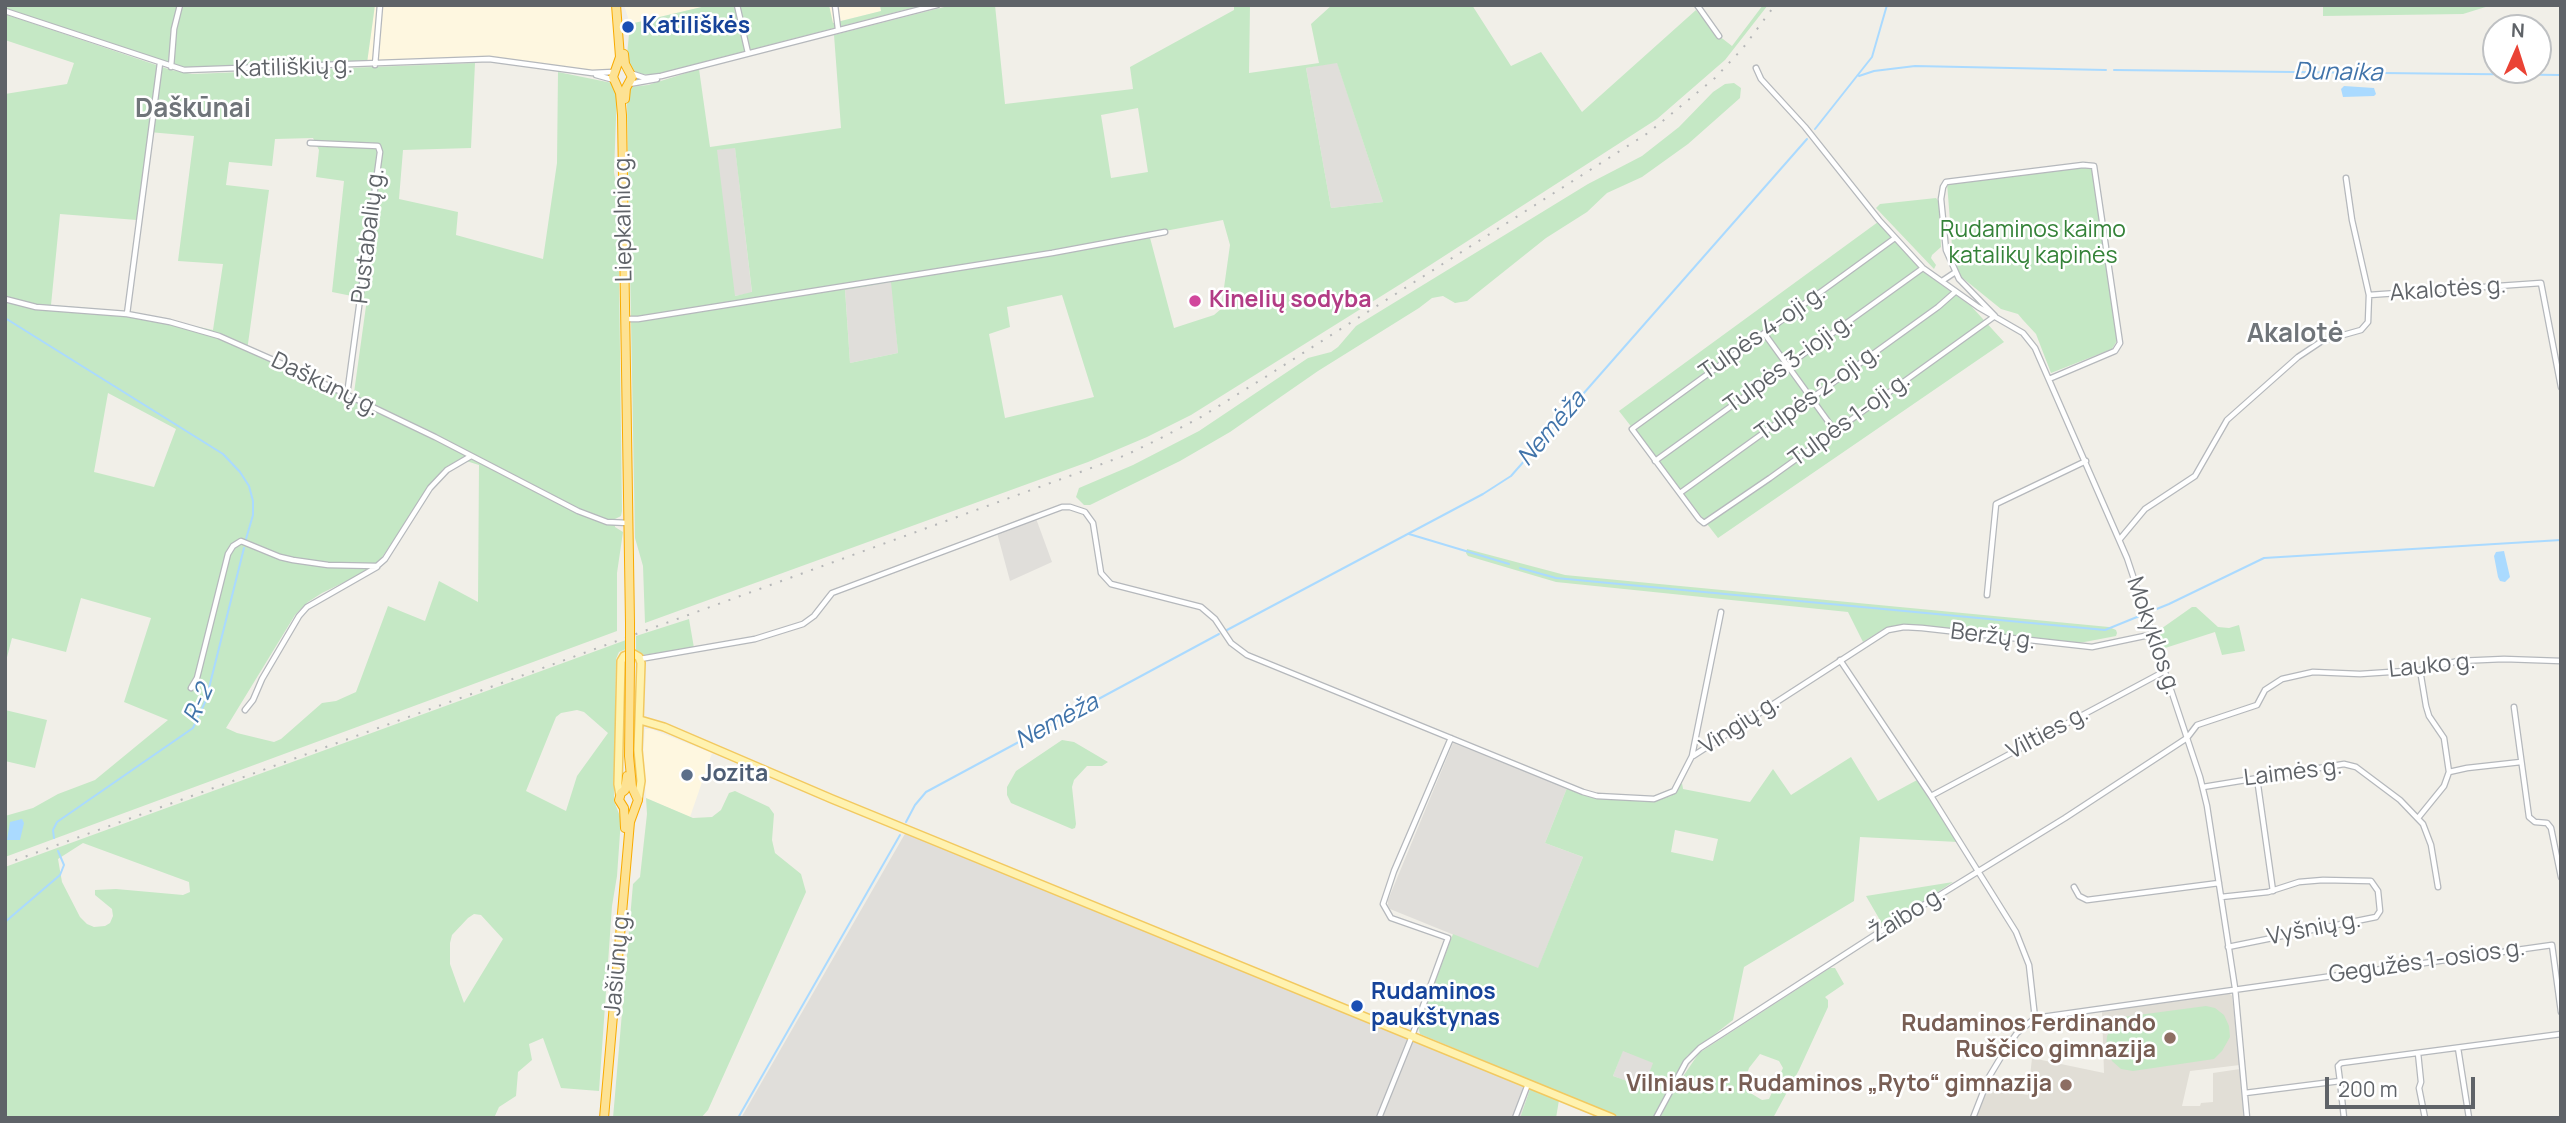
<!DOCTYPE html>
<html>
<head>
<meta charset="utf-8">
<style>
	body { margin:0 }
	#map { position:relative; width:2566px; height:1123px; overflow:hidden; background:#f1efe8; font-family:Manrope,sans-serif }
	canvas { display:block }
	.frame { position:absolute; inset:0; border:7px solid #5f6368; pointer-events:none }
	.north { position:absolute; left:2482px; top:14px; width:70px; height:70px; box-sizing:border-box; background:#fff; border:2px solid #bfc1c3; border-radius:50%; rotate:3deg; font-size:19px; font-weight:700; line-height:28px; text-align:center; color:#5f6368 }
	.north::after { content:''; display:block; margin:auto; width:24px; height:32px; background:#ea4335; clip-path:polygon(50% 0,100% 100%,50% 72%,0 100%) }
	.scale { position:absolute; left:2325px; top:1077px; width:150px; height:32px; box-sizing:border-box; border:4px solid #5f6368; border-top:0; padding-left:9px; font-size:21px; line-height:24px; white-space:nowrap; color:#5f6368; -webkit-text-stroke:5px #fff; paint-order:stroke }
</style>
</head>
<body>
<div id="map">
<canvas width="2566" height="1123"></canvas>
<div class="frame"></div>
<div class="north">N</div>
<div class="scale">200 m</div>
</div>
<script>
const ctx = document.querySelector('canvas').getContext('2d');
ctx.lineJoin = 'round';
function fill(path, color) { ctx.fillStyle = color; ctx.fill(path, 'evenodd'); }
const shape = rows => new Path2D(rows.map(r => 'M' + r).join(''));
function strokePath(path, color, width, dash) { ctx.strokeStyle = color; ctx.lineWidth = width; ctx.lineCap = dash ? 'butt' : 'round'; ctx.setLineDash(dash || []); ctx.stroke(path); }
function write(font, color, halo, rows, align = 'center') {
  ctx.font = font + ' Manrope,sans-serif'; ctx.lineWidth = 5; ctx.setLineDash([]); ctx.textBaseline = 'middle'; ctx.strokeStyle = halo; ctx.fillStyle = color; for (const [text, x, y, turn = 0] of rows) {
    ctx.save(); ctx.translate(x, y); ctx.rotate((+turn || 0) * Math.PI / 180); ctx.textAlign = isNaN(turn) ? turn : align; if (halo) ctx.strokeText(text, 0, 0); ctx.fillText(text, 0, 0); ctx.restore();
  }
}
fill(shape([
	[375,5,614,5,616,60,613,70,594,71,492,57,367,63],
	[624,5,710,5,630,24],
	[829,5,880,5,882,11,832,23],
	[645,729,651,729,712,753,690,817,646,798,643,758]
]), '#fef7e0');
fill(shape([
	[1337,62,1383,202,1331,208,1306,68],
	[735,147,752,293,734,296,716,150],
	[892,282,898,353,850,363,845,289],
	[1034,513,1052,562,1010,581,996,529],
	[1453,743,1567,788,1545,843,1583,857,1538,969,1390,909,1388,905,1388,900],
	[906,832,1530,1089,1520,1118,741,1118],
	[1623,1050,1654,1063,1644,1088,1613,1076]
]), '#e0deda');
fill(shape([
	[2228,992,2232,996,2240,1065,2190,1071,2182,1106,2200,1106,2201,1103,2213,1102,2213,1073,2240,1069,2244,1118,1975,1118,1988,1088,2028,1095,2032,1058,2104,1073,2102,1011]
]), '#e1ded6');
fill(shape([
	[5,5,375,5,367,63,191,68,176,66,5,8],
	[710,5,829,5,833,23,881,11,880,5,923,5,653,75,638,74,629,66,627,55,630,24],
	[952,5,995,5,1005,104,1133,89,1130,67,1234,10,1234,5,1250,5,1249,73,1319,63,1311,24,1332,5,1472,5,1511,66,1541,52,1582,112,1696,10,1714,32,1732,46,1763,5,1768,5,1725,60,1657,119,1407,280,1191,415,1147,437,1088,462,645,623,643,566,635,538,627,104,630,87,648,85,699,69,710,147,841,128,834,35],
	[1337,63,1383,202,1331,208,1306,68],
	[1138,108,1148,172,1111,178,1101,115],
	[735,148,752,292,735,296,717,150],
	[1223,220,1230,245,1221,309,1214,315,1174,328,1149,234],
	[891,282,898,353,850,363,845,290],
	[1062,295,1094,397,1005,418,989,334,1010,327,1007,307],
	[2323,5,2492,5,2463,14,2323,16],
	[5,14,171,70,192,74,475,63,471,148,403,150,399,199,458,212,456,235,543,259,557,163,558,72,612,83,617,92,614,172,618,194,622,511,621,516,615,519,615,527,623,532,617,573,617,631,5,857,5,816,33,808,58,794,95,780,168,720,124,702,151,618,81,598,66,652,12,638,5,665,5,94,67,84,74,63,5,40],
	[149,132,194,136,178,261,223,264,213,330,125,311,51,305,60,214,137,220],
	[313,138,319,150,316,177,344,181,332,292,367,299,353,400,247,351,269,190,226,185,229,162,272,166,275,139],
	[108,393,176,429,154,487,94,472],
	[460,459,479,465,478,602,439,581,425,621,388,606,356,692,336,701,322,703,281,739,274,742,237,733,226,728,295,615,308,602,322,593,365,572,378,563,443,469],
	[1734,83,1741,88,1740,98,1688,144,1642,177,1607,193,1587,212,1546,238,1467,301,1455,303,1443,296,1432,298,1419,308,1318,371,1230,432,1180,461,1090,505,1084,505,1076,497,1079,488,1133,465,1199,431,1308,358,1331,352,1338,347,1356,326,1588,184,1642,156,1679,127,1713,92,1725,84],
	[2087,166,2094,170,2118,339,2112,349,2051,373,2036,334,2023,320,2018,314,2001,309,1954,271,1947,183],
	[1936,198,1939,202,1941,247,1932,255,1931,258,1936,265,1934,269,1876,208,1880,204],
	[1878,222,1922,271,1971,306,2004,342,1718,538,1619,411],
	[1467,549,1565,575,2109,627,2116,630,2117,633,2116,636,2074,644,1905,625,1882,630,1863,642,1848,612,1556,582,1468,556,1466,553],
	[2192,607,2196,607,2218,627,2229,628,2239,625,2245,651,2222,655,2215,632,2162,649,2158,631],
	[689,619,694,648,643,655,636,651,636,636],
	[626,640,626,649,619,652,616,659,614,801,621,819,617,876,612,906,599,1091,561,1088,543,1038,529,1044,532,1060,518,1072,516,1096,499,1107,494,1118,5,1118,5,867],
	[577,710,584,712,608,733,577,776,566,811,526,791,556,717,561,713],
	[83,843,189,882,190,892,183,895,116,889,95,890,95,895,112,909,113,916,110,923,105,926,94,927,87,924,80,917,62,882,58,859],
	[474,914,481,915,503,939,464,1003,450,964,450,943,452,935,468,918],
	[5,710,47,720,35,768,5,761],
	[1062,740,1074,742,1108,762,1102,766,1087,766,1074,780,1072,787,1076,824,1075,828,1072,829,1011,803,1007,795,1007,787,1016,771],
	[1851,757,1878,801,1919,779,1958,842,1860,837,1854,901,1744,967,1733,1020,1687,1056,1654,1118,1621,1118,1420,1034,1418,1027,1453,934,1538,968,1583,857,1545,843,1567,788,1583,794,1656,800,1671,796,1682,783,1683,789,1750,802,1773,769,1791,795],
	[1675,830,1718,839,1713,861,1671,852],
	[1623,1051,1653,1063,1644,1087,1613,1076],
	[735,791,769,807,774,814,772,840,775,853,801,874,806,892,708,1110,701,1118,613,1118,633,884,640,877,647,814,646,798,693,818,712,817,721,810,729,793],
	[1953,882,1884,927,1866,896],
	[1830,968,1835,968,1844,984,1825,997,1828,1000,1828,1007,1799,1070,1773,1118,1660,1118,1673,1091,1699,1053],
	[1760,1054,1779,1061,1783,1068,1769,1099,1762,1100,1747,1091,1744,1083,1749,1068],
	[2206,1006,2215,1008,2224,1015,2229,1026,2230,1037,2222,1051,2214,1059,2133,1071,2121,1069,2112,1061,2106,1048,2107,1036,2114,1025,2123,1017],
	[1530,1089,1559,1100,1556,1118,1520,1118]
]), '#c5e8c5');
fill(shape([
	[2344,86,2374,88,2376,94,2374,96,2343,97,2341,89],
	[2504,551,2510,577,2505,582,2500,581,2498,577,2494,556,2496,552],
	[22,819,24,823,20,840,7,840,10,822]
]), '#aadaff');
strokePath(shape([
	[2114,70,2561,75],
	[1859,76,1874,71,1915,66,2106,70],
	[1815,129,1872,57,1887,5],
	[5,318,223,454,240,472,249,486,253,501,253,515,246,539],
	[1409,534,1509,564],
	[1520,568,1556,578,2105,630,2169,604,2264,558,2561,540],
	[1227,630,1483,494,1511,476,1807,139],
	[906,822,915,805,926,792,1219,634],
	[54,838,53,830,57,822,193,728,206,700,244,548],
	[5,922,60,875,64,865,58,851],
	[738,1118,900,835]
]), '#aadaff', 2);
const street = shape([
	[737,5,748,53],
	[835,5,838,29],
	[1697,5,1719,36],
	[5,11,184,70,489,59,592,73,613,72],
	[375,65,380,5],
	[171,67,174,29,180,5],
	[1756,68,1761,79,1805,127,1879,220,1923,268,1978,307,2023,333,2035,348,2127,558,2200,777,2207,806,2235,988,2247,1118],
	[633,74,645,78,661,76,937,5],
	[596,75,614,80],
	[629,84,657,79],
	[310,143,378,146,380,152,347,395],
	[2346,178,2352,220,2369,295,2541,283,2561,387],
	[1895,238,1632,429,1699,519,1704,523,1770,478,1995,316,1959,279,1946,250,1941,199,1943,187,1946,182,2083,165,2094,166,2120,343,2115,351,2049,379],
	[1942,281,1954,273],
	[5,299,36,307,127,314,170,322,219,336,287,366,435,437,578,511,607,522,628,523],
	[127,314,160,63],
	[625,319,638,319,1052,253,1165,232],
	[1764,333,1835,431],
	[1655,461,1923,268],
	[1680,493,1938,307,1955,292],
	[2120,539,2145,509,2195,476,2227,420,2298,357,2322,341,2361,330,2368,322,2369,295],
	[1987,595,1996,504,2086,461],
	[640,659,755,639,803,624,814,616,832,593,1062,507,1070,507,1085,512,1093,523,1101,573,1111,584,1201,607,1215,619,1231,643,1247,655,1583,792,1597,796,1654,799,1674,791,1692,756,1721,612],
	[1840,660,1931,796,2016,932,2029,965,2035,1018,2552,945,2561,1012],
	[191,688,197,678,228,554,233,546,241,541,280,557,293,560,328,565,377,566,385,559,430,488,447,470,471,456],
	[2514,707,2529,817,2535,822,2547,823,2551,828,2561,877],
	[245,710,253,700,262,679,299,616,307,607,377,567],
	[1693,756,1888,630,1904,627,1922,628,2092,647,2154,634],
	[2449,772,2467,768,2521,762],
	[2257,778,2273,891],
	[2203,787,2344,764,2356,767,2400,800,2423,824,2431,845,2438,887],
	[1931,796,2165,671],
	[2418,818,2444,786,2449,772,2444,738,2429,716,2426,706,2420,670],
	[2074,887,2079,896,2087,900,2219,883],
	[2221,897,2268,892,2299,882,2323,880,2371,881,2378,891,2380,911,2376,917,2228,947],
	[2458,1048,2469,1118],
	[2418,1053,2421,1082,2419,1088,2425,1118],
	[2340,1081,2344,1118],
	[2245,1093,2340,1081,2338,1066,2341,1063,2561,1034],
	[1379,1118,1412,1036,1448,938,1391,918,1383,904,1394,871,1451,738],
	[1515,1118,1528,1084],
	[1656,1118,1686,1062,1700,1048,1878,933,2065,818,2187,738,2197,725,2257,705,2265,690,2282,679,2313,672,2360,674,2420,670,2458,661,2504,659,2561,661],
	[1973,1118,1989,1077,2007,1047,2017,1033,2035,1018]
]);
const primary = shape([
	[640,720,664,727,832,799,1612,1118],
	[620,795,618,784,621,661,624,656,632,653,639,657,641,663,638,750,641,781,638,800]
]);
const highway = shape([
	[616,5,620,57,613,77,620,93,622,115,630,623],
	[624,54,625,64,632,77,626,88,625,99],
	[625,828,624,808,619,800,621,793,625,790,627,776],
	[604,1118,630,822,638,800,632,787,629,756,630,664]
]);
strokePath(street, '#b5b8bc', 7);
strokePath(primary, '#f2c960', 10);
strokePath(highway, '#f9ab00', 10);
strokePath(street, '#fff', 4.5);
strokePath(primary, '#fff2af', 7);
strokePath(highway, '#fde293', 8);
strokePath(shape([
	[5,864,1075,474,1126,455,1159,439,1201,417,1267,376,1648,133,1715,78,1743,48,1775,5]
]), '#b6b7b8', 2, [2, 9]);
const highwayBridge = shape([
	[630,623,630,664]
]);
strokePath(highwayBridge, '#f9ab00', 10, []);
strokePath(highwayBridge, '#fde293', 8);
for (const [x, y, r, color] of [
	[628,27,7,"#1a4fb4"],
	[1195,301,7,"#d1479c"],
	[687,775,7,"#5c6f8a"],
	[1357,1006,7,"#1a4fb4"],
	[2170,1038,7,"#8d6e63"],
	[2066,1085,7,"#8d6e63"]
]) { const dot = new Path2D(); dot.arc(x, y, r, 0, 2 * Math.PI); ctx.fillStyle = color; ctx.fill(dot); strokePath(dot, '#fff', 2.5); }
write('bold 23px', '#164399', '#fff', [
	["Katiliškės",642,27],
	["Rudaminos",1371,993],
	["paukštynas",1371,1019]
], 'left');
write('23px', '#5f6368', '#fff', [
	["Katiliškių g.",294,68,-2],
	["Liepkalnio g.",624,217,-91],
	["Pustabalių g.",369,236,-83],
	["Akalotės g.",2448,290,-4],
	["Tulpės 4-oji g.",1763,333,-35],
	["Tulpės 3-ioji g.",1789,364,-36],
	["Daškūnų g.",325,385,26],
	["Tulpės 2-oji g.",1818,393,-36],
	["Tulpės 1-oji g.",1850,420,-36],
	["Mokyklos g.",2153,636,71],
	["Beržų g.",1993,637,7],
	["Lauko g.",2432,666,-6],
	["Vingių g.",1740,725,-33],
	["Vilties g.",2048,733,-28],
	["Laimės g.",2293,773,-7],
	["Žaibo g.",1908,915,-32],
	["Vyšnių g.",2314,929,-11],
	["Gegužės 1-osios g.",2427,962,-8],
	["Jašiūnų g.",618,963,-85]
]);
write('23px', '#348238', '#fff', [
	["Rudaminos kaimo",2033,231],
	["katalikų kapinės",2033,257]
]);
write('bold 23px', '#b23c85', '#fff', [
	["Kinelių sodyba",1209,301]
], 'left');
write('bold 23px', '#4e5e75', '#fff', [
	["Jozita",701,775]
], 'left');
write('bold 23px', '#785e54', '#fff', [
	["Rudaminos Ferdinando",2156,1025],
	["Ruščico gimnazija",2156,1051],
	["Vilniaus r. Rudaminos „Ryto“ gimnazija",2052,1085]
], 'right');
write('italic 24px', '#4174aa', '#fff', [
	["Dunaika",2338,73,1],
	["Nemėža",1552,429,-49],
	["R-2",199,704,-66],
	["Nemėža",1057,722,-28]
]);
write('bold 26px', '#70757a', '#fff', [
	["Daškūnai",193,110],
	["Akalotė",2295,335]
]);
</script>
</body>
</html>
